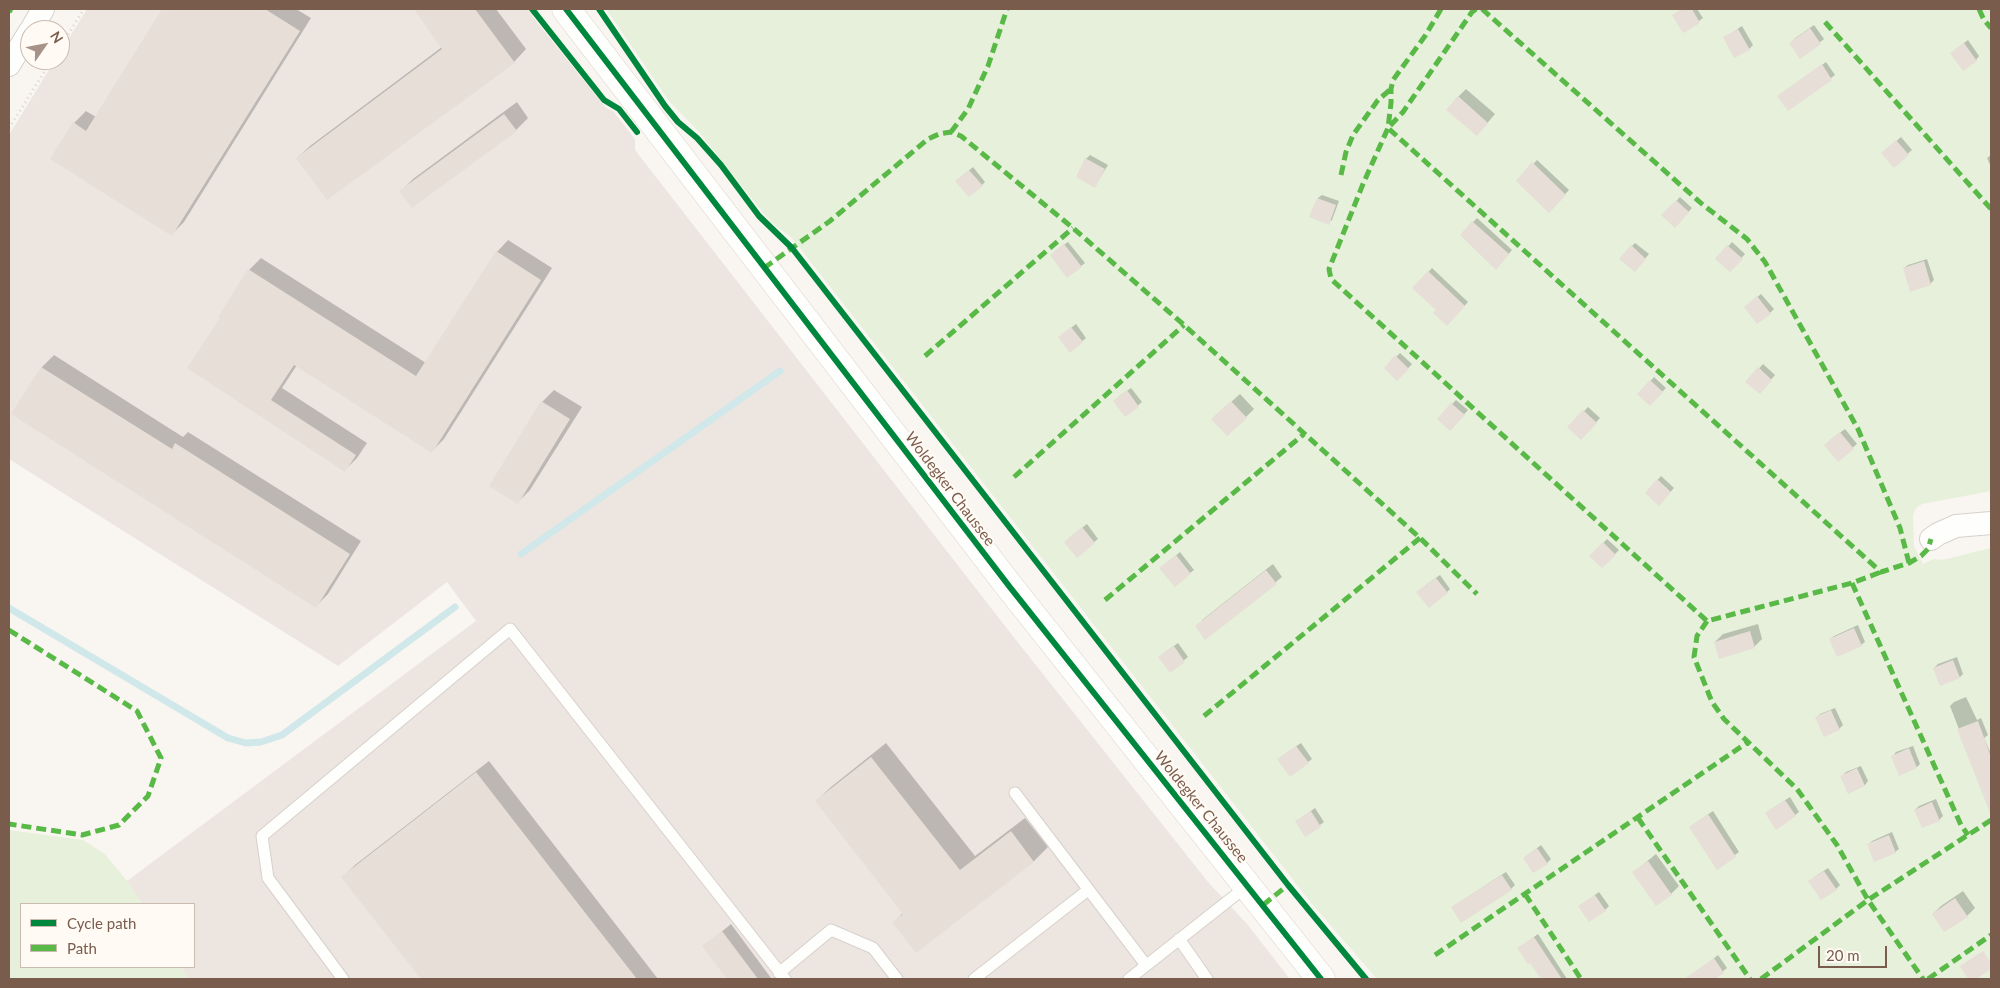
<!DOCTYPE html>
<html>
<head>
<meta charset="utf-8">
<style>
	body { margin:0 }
	#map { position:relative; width:2000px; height:988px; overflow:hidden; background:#f9f5f0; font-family:Lato,sans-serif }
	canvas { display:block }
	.frame { position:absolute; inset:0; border:10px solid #7a5c4d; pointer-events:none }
	.legend { position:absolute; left:20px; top:903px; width:175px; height:65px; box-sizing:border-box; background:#fffaf3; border:1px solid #cabbb1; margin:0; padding:6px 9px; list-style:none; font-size:15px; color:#7a5c4d }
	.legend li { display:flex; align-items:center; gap:10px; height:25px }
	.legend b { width:25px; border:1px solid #cabbb1 }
	.north { position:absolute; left:20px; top:20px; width:50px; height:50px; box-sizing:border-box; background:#fffaf3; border:1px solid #cabbb1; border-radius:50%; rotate:57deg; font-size:14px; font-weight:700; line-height:20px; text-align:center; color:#7a5c4d }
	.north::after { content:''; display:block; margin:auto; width:18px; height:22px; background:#a69286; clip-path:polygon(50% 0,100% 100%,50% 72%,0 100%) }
	.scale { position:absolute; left:1818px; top:946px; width:69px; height:22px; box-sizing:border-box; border:2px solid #7a5c4d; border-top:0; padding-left:6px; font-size:15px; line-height:18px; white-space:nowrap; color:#7a5c4d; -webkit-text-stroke:4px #fffaf3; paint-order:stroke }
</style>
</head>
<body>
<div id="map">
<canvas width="2000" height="988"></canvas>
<div class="frame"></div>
<ul class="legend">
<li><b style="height:6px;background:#00873e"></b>Cycle path</li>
<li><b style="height:6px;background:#58b947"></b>Path</li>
</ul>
<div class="north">N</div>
<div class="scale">20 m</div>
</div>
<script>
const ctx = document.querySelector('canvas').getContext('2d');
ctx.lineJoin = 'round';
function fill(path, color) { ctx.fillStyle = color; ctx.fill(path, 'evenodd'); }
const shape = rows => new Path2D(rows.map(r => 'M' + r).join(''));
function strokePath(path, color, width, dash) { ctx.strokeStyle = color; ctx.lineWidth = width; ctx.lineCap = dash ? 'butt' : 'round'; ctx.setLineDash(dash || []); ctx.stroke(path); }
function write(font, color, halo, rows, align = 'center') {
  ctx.font = font + ' Lato,sans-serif'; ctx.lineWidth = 4.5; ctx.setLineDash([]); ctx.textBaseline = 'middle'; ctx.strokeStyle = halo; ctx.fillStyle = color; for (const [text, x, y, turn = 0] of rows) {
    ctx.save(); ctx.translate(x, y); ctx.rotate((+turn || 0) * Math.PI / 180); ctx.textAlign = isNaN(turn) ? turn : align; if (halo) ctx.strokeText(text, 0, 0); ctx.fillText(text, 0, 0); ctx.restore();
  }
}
fill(shape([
	[87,9,541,9,532,16,606,108,613,111,635,139,635,150,1012,635,1208,882,1247,924,1290,979,189,979,181,967,194,967,194,904,142,904,127,881,476,621,447,582,338,666,9,459,9,135,55,60,60,60,60,53]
]), '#ede5e0');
fill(shape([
	[606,9,1991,9,1991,491,1922,504,1916,508,1913,515,1914,546,1923,564,1934,559,1942,560,1991,548,1991,979,1377,979,1312,904,792,238,777,227,764,214,700,133,669,101],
	[9,830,83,840,105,854,127,881,142,904,21,904,21,967,181,967,189,979,9,979]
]), '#e7f0db');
fill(shape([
	[164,9,296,9,311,18,184,222,172,234,74,123,86,111,96,117],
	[415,9,496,9,526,49,514,62,327,198,297,158,310,146,442,47],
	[1682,9,1697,9,1703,18,1684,32,1674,15],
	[1814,25,1824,39,1801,57,1794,39],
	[1742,26,1753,45,1749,49,1724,38],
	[1968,40,1979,56,1976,60,1955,50],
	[1826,62,1835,75,1788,109,1779,96],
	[1466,89,1495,114,1484,127,1458,97],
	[517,102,528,118,516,130,401,191,413,179],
	[1901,137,1912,150,1894,166,1886,150],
	[1090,155,1108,165,1095,186,1086,159],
	[1991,155,1991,167,1987,158],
	[1537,160,1569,190,1549,211,1518,181],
	[973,167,985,182,982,185,961,177],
	[1322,195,1339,201,1332,220,1328,223,1311,216,1318,198],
	[1680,197,1692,208,1675,226,1663,215],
	[1477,218,1512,250,1500,264,1461,235],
	[508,240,552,268,444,439,432,451,297,365,282,388,367,443,357,458,345,470,189,368,222,318,249,270,261,258,426,363,497,252],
	[1068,242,1085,263,1081,266,1055,251],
	[1732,242,1745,254,1730,270,1717,259],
	[1635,243,1649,254,1638,267,1632,246],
	[1927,259,1934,280,1930,284,1904,268,1908,265],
	[1432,268,1468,302,1447,325,1437,310,1414,288],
	[1761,294,1774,309,1770,313,1749,304],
	[1076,324,1086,338,1070,351,1063,334],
	[1400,353,1412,364,1397,380,1385,368],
	[54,355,183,437,188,432,361,541,328,594,316,606,13,414,42,367],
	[1763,364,1775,375,1763,389,1747,382],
	[1654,377,1666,388,1650,404,1639,394],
	[1131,388,1142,402,1125,416,1118,397],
	[554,390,582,407,530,490,518,502,542,402],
	[1240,394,1254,409,1246,417,1221,411],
	[1456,400,1468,410,1450,430,1438,419],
	[1588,407,1600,418,1581,438,1569,427],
	[1845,429,1857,444,1838,460,1829,441],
	[1661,476,1674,488,1659,504,1647,493],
	[1087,524,1098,539,1094,542,1069,538],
	[1607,539,1619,550,1602,567,1591,556],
	[1180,552,1194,570,1190,573,1165,565],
	[1273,564,1282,577,1205,639,1202,620],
	[1440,575,1450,589,1447,592,1422,588],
	[1758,624,1762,639,1754,647,1715,642,1723,634],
	[1858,625,1865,642,1861,645,1830,639,1834,636],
	[1178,643,1188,657,1170,671,1164,653],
	[1957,657,1963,674,1960,677,1934,668,1938,664],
	[1966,697,1977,720,1981,718,1988,735,1984,738,1991,754,1991,784,1982,788,1950,706,1954,702],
	[1835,708,1843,725,1839,729,1817,718,1820,714],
	[886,743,975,856,1025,818,1048,847,1034,861,917,951,894,922,903,913,816,801,831,787],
	[1301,743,1312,759,1308,762,1282,756],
	[1913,746,1920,764,1917,767,1893,756,1896,752],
	[489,761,658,979,422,979,343,877,355,865],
	[1861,766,1868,781,1865,785,1849,792,1842,776,1846,772],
	[1790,797,1799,812,1795,815,1770,810],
	[1936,799,1943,816,1939,820,1915,810,1919,806],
	[1315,808,1324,822,1306,835,1301,818],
	[1713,811,1739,852,1717,868,1690,827],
	[1892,832,1899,849,1895,852,1868,845,1872,841],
	[1541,845,1551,859,1547,863,1524,858],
	[1656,854,1679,886,1671,894,1634,872],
	[1828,868,1840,885,1836,889,1813,878],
	[1506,872,1515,885,1511,889,1457,904],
	[1963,891,1975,908,1967,916,1933,914,1941,906],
	[1599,892,1609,906,1605,910,1580,906],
	[731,924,771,978,770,979,728,979,704,946],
	[1538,934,1567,979,1543,979,1519,948],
	[1718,955,1727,968,1713,979,1708,979,1701,969]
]), '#0003');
strokePath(shape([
	[521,554,780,371],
	[9,608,228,738,246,743,261,742,282,735,455,607]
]), '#d0e8ea', 7);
fill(shape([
	[162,9,265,9,300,31,172,236,50,159,73,122,86,131],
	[414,9,475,9,515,63,327,200,296,158,442,49],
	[1683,9,1692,9,1700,23,1683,33,1672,15],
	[1810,28,1821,44,1800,59,1789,43],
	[1738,29,1750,50,1734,58,1723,37],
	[1964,43,1977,61,1963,71,1950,53],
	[1822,64,1832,80,1788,111,1777,96],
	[1458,96,1488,123,1477,136,1446,110],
	[504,114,517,131,412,208,399,191],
	[1896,140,1909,155,1894,168,1881,153],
	[1085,158,1105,169,1095,188,1076,177],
	[1532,162,1566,195,1549,213,1516,181],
	[969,170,983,186,969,197,955,181],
	[1317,198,1336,205,1329,225,1309,217],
	[1676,200,1689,212,1675,228,1661,215],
	[1472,221,1509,254,1496,270,1460,235],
	[1064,244,1082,267,1067,278,1050,255],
	[1631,245,1646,259,1635,272,1619,259],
	[1727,245,1743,259,1730,272,1715,259],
	[496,251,541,280,432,453,294,365,271,400,356,455,345,472,187,368,220,318,218,317,248,269,416,376],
	[1924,261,1931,285,1910,292,1903,268],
	[1428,271,1465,306,1447,326,1433,313,1436,310,1412,288],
	[1757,296,1771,314,1757,324,1744,307],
	[1071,327,1083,342,1070,353,1058,337],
	[1395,355,1409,369,1397,381,1384,368],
	[41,367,172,449,175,443,350,554,316,608,11,414],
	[1758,367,1772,380,1760,394,1745,382],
	[1650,380,1663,392,1650,406,1637,394],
	[1127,390,1139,407,1125,417,1113,401],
	[541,401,570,419,518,504,489,486],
	[1231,401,1247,418,1227,436,1211,419],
	[1451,403,1465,415,1450,431,1437,419],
	[1583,410,1597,423,1581,440,1567,427],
	[1840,432,1854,449,1838,462,1824,445],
	[1657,479,1671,492,1659,506,1645,493],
	[1082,527,1095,543,1077,558,1064,542],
	[1603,542,1616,555,1602,568,1589,556],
	[1176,555,1191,574,1175,587,1159,568],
	[1266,570,1277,584,1205,640,1195,626],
	[1436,578,1448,593,1429,608,1416,592],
	[1854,628,1862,646,1837,657,1829,639],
	[1750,631,1755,648,1719,659,1714,642],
	[1174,646,1185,662,1170,673,1158,657],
	[1953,660,1960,678,1940,686,1933,668],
	[1831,710,1840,730,1824,737,1815,717],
	[1978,721,1991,757,1991,813,1990,813,1957,729],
	[1296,746,1309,763,1290,777,1277,759],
	[1909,748,1917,768,1899,776,1891,756],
	[871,757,960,870,1011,831,1034,862,916,953,892,922,903,914,815,801],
	[1857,768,1865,786,1848,794,1840,776],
	[476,772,583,910,637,979,421,979,341,877],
	[1785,800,1796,816,1776,830,1765,813],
	[1932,802,1940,821,1922,828,1914,810],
	[1311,811,1321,827,1305,837,1295,821],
	[1708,814,1736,857,1717,870,1689,827],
	[1889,835,1896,853,1874,862,1867,844],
	[1537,848,1548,864,1533,873,1523,858],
	[1648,861,1672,895,1656,906,1632,872],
	[1824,871,1837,890,1821,900,1808,881],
	[1502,875,1512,890,1461,923,1451,907],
	[1595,895,1606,911,1589,922,1578,906],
	[1955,898,1968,917,1944,932,1932,914],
	[722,931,758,979,727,979,702,946],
	[1534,937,1562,979,1541,979,1530,963,1528,964,1517,948],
	[1983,951,1991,963,1991,969,1976,979,1968,979,1960,966],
	[1714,958,1724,973,1715,979,1684,979]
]), '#e6ded7');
const lane = shape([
	[1015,793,1146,965],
	[1179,939,1207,979],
	[779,973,831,930,873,948,897,979],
	[343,979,268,878,262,836,510,629,785,979],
	[974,979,1088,890],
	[1129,979,1247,886]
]);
const street = shape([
	[31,30,43,9],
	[9,65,30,31],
	[1931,539,1938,534,1956,526,1991,523]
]);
const secondary = shape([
	[566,9,1009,586,1321,979]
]);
strokePath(lane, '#d7d1cb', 13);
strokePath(street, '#d7d1cb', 24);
strokePath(secondary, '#d9d2cb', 29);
strokePath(shape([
	[60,47,84,9],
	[9,128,52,60]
]), '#dcd5d0', 3, [1, 4]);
strokePath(lane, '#fefefd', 11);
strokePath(street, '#fefefd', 22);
strokePath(secondary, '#fefefd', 28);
strokePath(shape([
	[1441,9,1425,36,1393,80,1391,89,1391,103,1388,128,1363,184,1329,269,1331,279,1707,621,1852,583,1881,572],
	[1476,9,1472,12,1403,112,1388,128,1881,572,1909,563,1921,556,1928,549,1931,539],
	[1482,9,1702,204,1747,239,1765,262,1858,429,1900,528,1909,563],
	[1979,9,1984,20,1991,28],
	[9,12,11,9],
	[1825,22,1991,209],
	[951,132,968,109,988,66,1007,9],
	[1341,175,1346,152,1353,135,1378,100,1391,89],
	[764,268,830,221,928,139,939,134,951,132,961,136,1073,228,1184,325,1420,538,1477,594],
	[925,356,1073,228],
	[1014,477,1184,325],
	[1852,583,1961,825,1968,835],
	[1105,600,1304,434],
	[1707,621,1697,636,1694,657,1712,702,1724,719,1797,789,1837,845,1868,900,1923,979],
	[9,630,137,711,161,758,148,796,119,825,82,835,9,824],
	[1204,716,1420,538],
	[1638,818,1750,979],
	[1525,894,1581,979],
	[1263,905,1288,885],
	[1435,955,1748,742],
	[1761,979,1868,900,1991,820],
	[1928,979,1991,935]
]), '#58b947', 5, [10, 5]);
strokePath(shape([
	[532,9,604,100,619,109,637,132],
	[566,9,1009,586,1321,979],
	[599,9,665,106,678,122,697,138,721,165,759,216,792,248,1288,885,1366,979]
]), '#00873e', 6);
write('15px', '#7a5c4d', '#fffaf3', [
	["Woldegker Chaussee",950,489,53],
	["Woldegker Chaussee",1201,807,51]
]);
</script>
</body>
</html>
